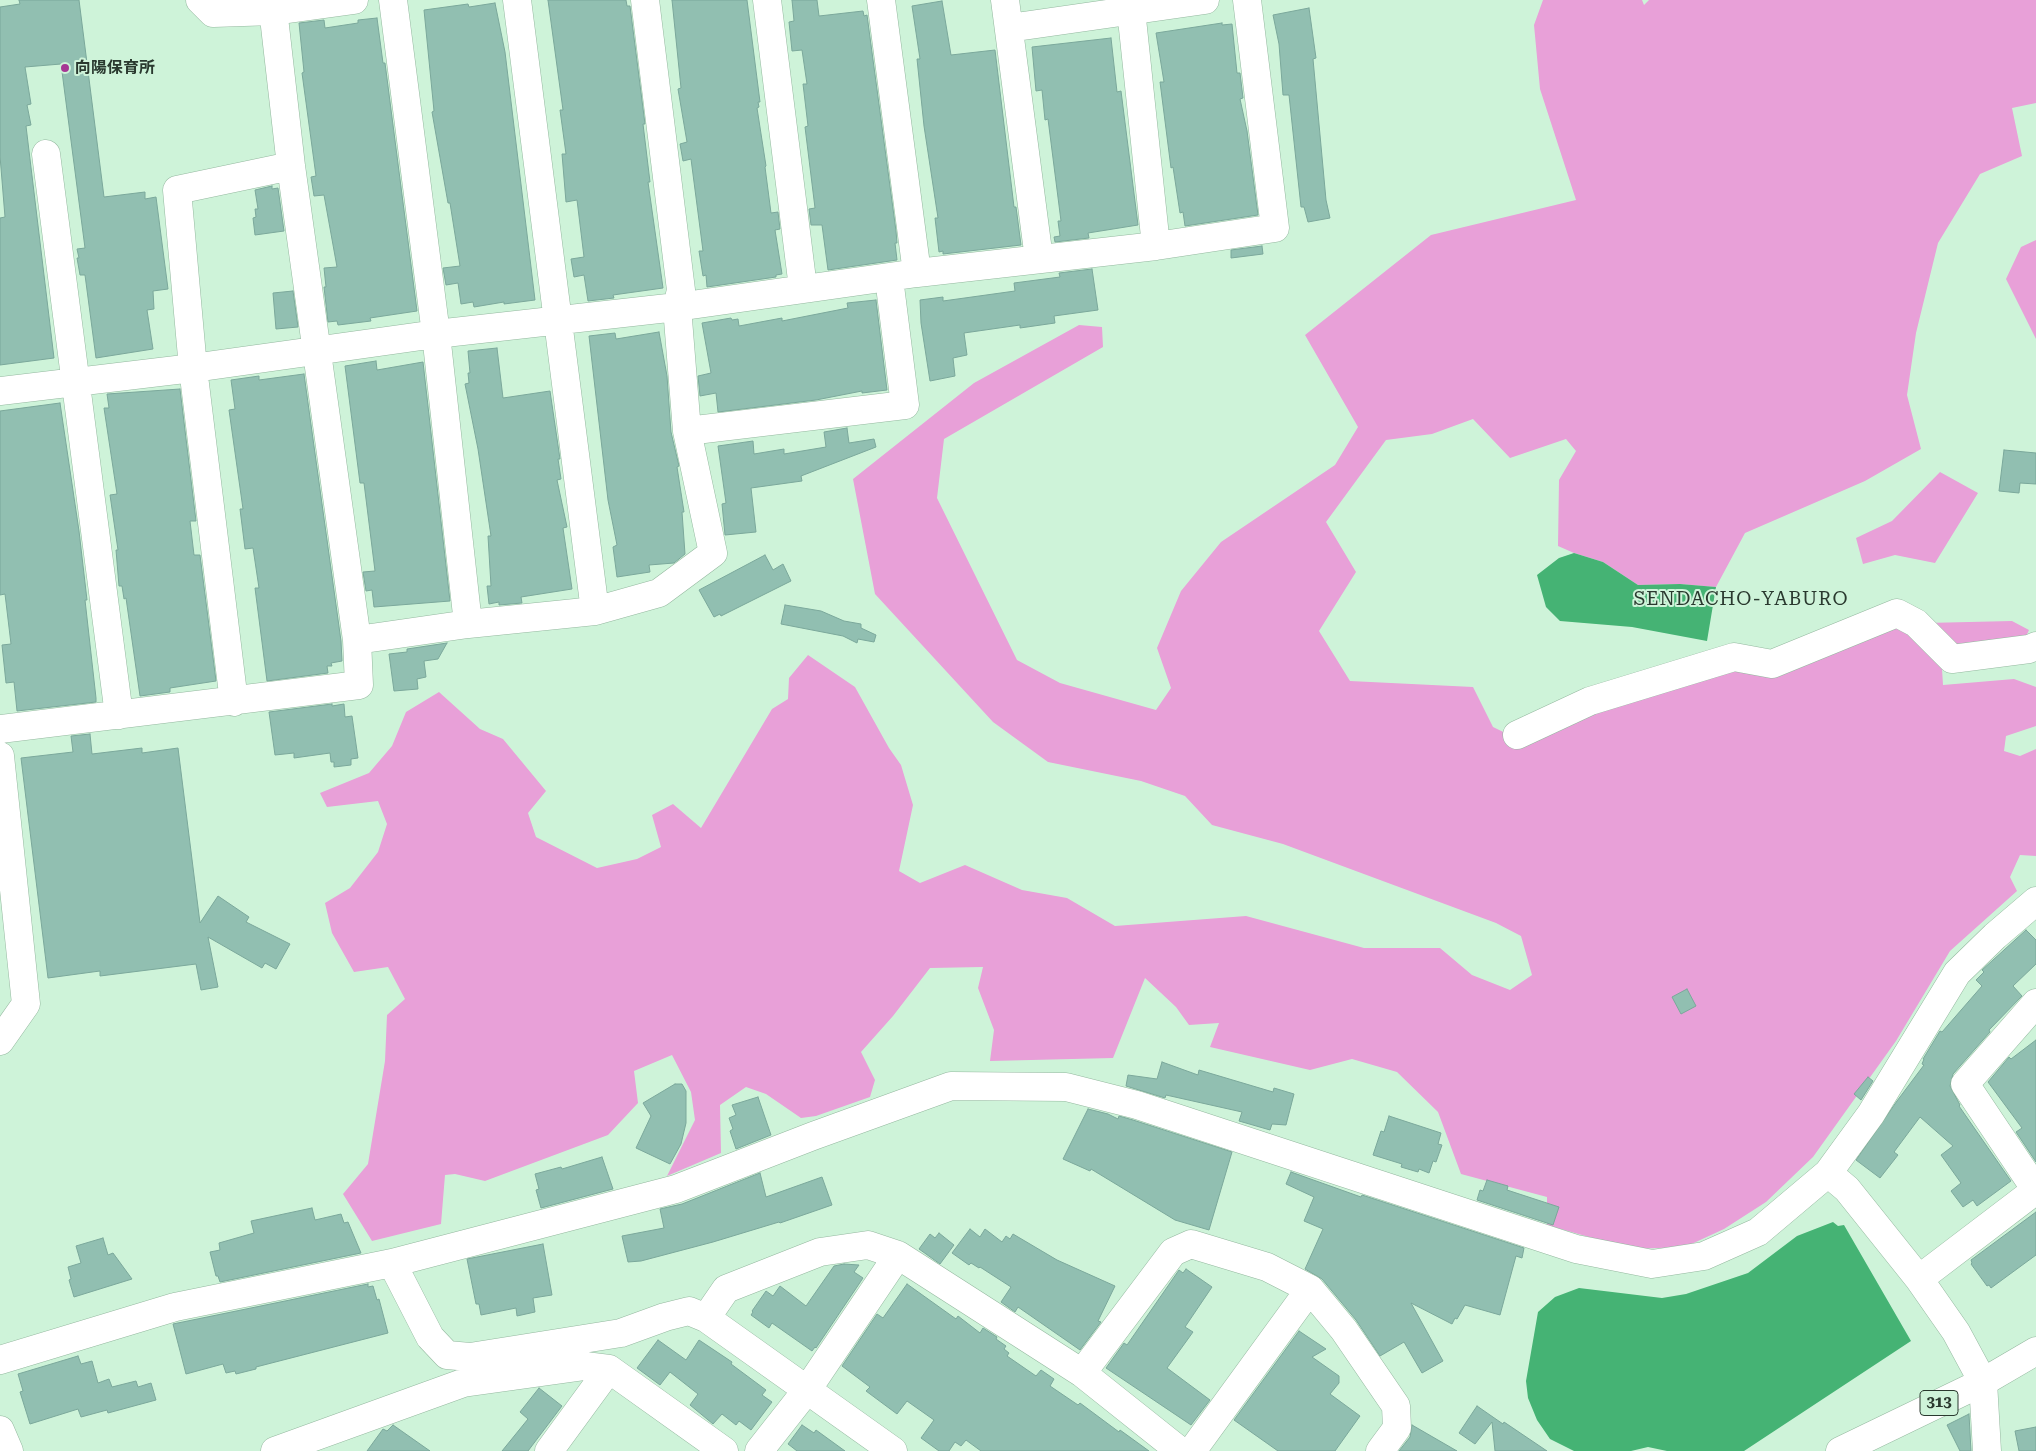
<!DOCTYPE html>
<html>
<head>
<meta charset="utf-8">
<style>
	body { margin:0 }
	canvas { display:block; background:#cef3d9 }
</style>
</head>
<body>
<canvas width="2036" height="1451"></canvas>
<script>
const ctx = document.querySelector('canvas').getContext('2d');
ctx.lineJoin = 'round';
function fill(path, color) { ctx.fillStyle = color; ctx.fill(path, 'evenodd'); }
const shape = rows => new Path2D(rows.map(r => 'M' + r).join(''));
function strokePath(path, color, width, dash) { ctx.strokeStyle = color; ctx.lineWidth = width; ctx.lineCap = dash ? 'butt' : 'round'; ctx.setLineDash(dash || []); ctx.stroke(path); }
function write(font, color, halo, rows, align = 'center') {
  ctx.font = font + ' "Roboto Serif","Noto Sans JP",serif'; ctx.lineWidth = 4; ctx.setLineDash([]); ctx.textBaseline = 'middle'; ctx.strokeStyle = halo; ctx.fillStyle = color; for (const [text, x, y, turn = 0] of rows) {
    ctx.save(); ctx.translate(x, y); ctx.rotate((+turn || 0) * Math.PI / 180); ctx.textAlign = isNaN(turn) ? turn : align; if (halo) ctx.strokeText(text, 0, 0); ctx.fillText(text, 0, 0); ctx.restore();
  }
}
fill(shape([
	[1543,0,1642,0,1644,5,1649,0,2036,0,2036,103,2012,108,2022,156,1980,174,1938,243,1916,333,1907,395,1921,449,1865,481,1745,533,1716,587,1680,584,1638,585,1603,562,1574,553,1558,546,1559,480,1576,451,1566,439,1510,458,1473,419,1432,434,1386,440,1326,522,1356,572,1319,631,1350,681,1473,687,1493,727,1524,742,1590,706,1888,619,1941,653,1943,685,2014,679,2036,687,2036,726,2006,736,2004,751,2020,756,2036,749,2036,856,2020,855,2010,877,2017,891,1950,951,1896,1041,1813,1157,1766,1202,1724,1229,1685,1247,1631,1249,1547,1225,1547,1197,1461,1174,1438,1112,1397,1072,1352,1059,1310,1070,1210,1047,1219,1023,1189,1025,1176,1007,1145,978,1113,1058,990,1061,994,1030,978,988,983,967,930,968,893,1016,861,1052,875,1080,870,1097,816,1116,801,1118,766,1094,746,1087,720,1105,721,1153,667,1176,695,1120,691,1092,672,1055,634,1071,638,1103,608,1135,485,1181,455,1174,445,1175,441,1224,372,1241,343,1194,368,1164,385,1061,387,1015,405,999,388,967,354,972,332,933,325,903,350,888,378,852,387,824,378,801,327,807,320,793,369,773,392,746,406,712,439,692,480,729,503,739,546,791,528,813,536,837,597,868,637,859,661,847,652,815,673,804,701,828,772,709,788,699,789,678,808,655,855,687,889,748,901,765,913,805,899,871,920,883,965,865,1022,890,1067,898,1115,926,1246,916,1364,948,1440,948,1472,975,1510,990,1532,975,1521,936,1496,923,1283,844,1212,825,1185,796,1141,781,1048,762,993,722,875,594,853,479,974,383,1079,325,1102,327,1103,347,944,439,937,498,1017,660,1060,683,1156,710,1171,688,1157,648,1181,591,1221,542,1335,465,1358,427,1305,335,1431,235,1576,200,1540,89,1534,25],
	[2036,240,2036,339,2006,279,2021,247],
	[1940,472,1978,493,1935,563,1895,555,1863,564,1856,538,1892,521],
	[2012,621,2029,630,2023,643,1955,650,1926,623]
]), '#e8a0d8');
fill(shape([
	[1574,553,1603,562,1638,585,1680,584,1716,587,1707,641,1632,627,1560,621,1546,607,1537,575,1559,558],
	[1833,1222,1838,1226,1844,1225,1911,1341,1744,1451,1667,1451,1648,1447,1631,1451,1574,1451,1550,1439,1537,1420,1528,1398,1526,1381,1538,1312,1555,1297,1579,1288,1662,1298,1686,1294,1748,1273,1797,1236]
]), '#45b374');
const building = shape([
	[19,0,79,0,104,197,145,192,145,199,156,197,168,289,153,291,154,309,147,310,153,349,96,358,85,275,80,275,77,258,79,258,77,249,85,248,61,64,25,67,31,104,27,105,31,125,26,126,54,358,0,365,0,218,5,217,0,156,0,7,20,4,19,0],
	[548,0,626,0,627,6,630,6,645,124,643,124,650,182,648,182,663,288,613,295,614,298,588,301,584,275,574,277,571,259,584,257,577,200,566,202,562,154,566,154,560,110,563,110,548,0],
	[672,0,747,0,760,102,758,102,759,107,757,108,766,166,765,167,771,213,778,212,780,229,775,230,782,274,776,275,776,277,707,287,706,275,703,276,699,251,703,251,691,159,683,161,680,144,687,142,678,89,681,88,672,0],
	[792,0,817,0,819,16,863,11,864,16,867,15,896,231,897,243,895,243,897,260,828,270,822,225,811,225,809,209,815,208,805,127,808,126,803,84,807,84,802,50,792,51,789,22,794,21,792,0],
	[942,1,951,55,995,50,1014,207,1016,207,1021,245,943,254,943,251,939,252,935,218,938,218,924,126,917,59,920,59,912,6,942,1],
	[495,3,505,52,535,300,504,304,504,302,474,307,473,302,461,304,458,283,446,285,443,268,460,266,450,203,448,203,432,112,434,111,424,10,468,4,469,7,495,3],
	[1309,8,1316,58,1313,59,1326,200,1330,218,1308,222,1304,207,1301,207,1289,95,1283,95,1279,44,1273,15,1309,8],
	[377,18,383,63,385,63,417,311,370,318,371,321,338,325,337,321,328,322,324,287,326,287,324,268,337,267,324,195,314,196,311,177,316,176,302,73,304,72,299,23,324,20,325,28,358,23,358,20,377,18],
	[1222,23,1222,25,1232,24,1237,73,1240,73,1243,98,1240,99,1247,131,1258,215,1185,226,1183,212,1180,213,1173,167,1171,168,1160,82,1164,82,1156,33,1222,23],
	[1111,38,1117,92,1121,91,1138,225,1088,233,1089,238,1055,242,1054,237,1060,236,1058,221,1061,221,1048,119,1045,120,1042,90,1036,91,1032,47,1111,38],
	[272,186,272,189,278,188,284,231,255,235,253,218,256,217,255,209,258,209,255,190,272,186],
	[1262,246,1263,254,1231,258,1231,250,1262,246],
	[1092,269,1098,310,1054,316,1055,323,1020,328,1020,325,964,333,967,355,953,358,955,376,930,381,921,323,920,300,943,297,943,301,1015,291,1014,283,1060,277,1059,273,1092,269],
	[293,291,298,327,276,329,273,293,293,291],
	[876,300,887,390,862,393,862,391,816,400,718,412,716,393,700,396,698,376,711,373,702,323,731,318,732,320,738,319,739,326,782,318,782,321,848,308,847,303,876,300],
	[659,332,667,376,671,432,679,466,677,467,684,512,682,512,685,554,674,563,649,565,650,572,617,577,613,547,617,545,608,500,589,336,615,333,616,339,659,332],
	[497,348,503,398,550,391,560,459,558,459,561,479,557,480,567,527,563,528,572,589,521,597,522,603,499,605,499,602,489,604,487,586,491,586,488,536,491,536,478,449,465,384,469,383,468,373,470,373,468,351,497,348],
	[376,361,377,370,423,362,450,601,374,607,372,590,366,591,363,572,375,571,364,483,360,483,345,366,376,361],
	[304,374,341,641,342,661,331,663,332,666,327,666,328,673,267,681,255,588,259,588,253,548,245,549,240,509,243,509,229,410,235,409,231,380,259,376,259,380,304,374],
	[180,389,196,521,190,521,194,555,200,555,216,681,170,688,170,692,140,696,126,598,124,599,122,586,119,586,116,550,118,550,110,495,117,494,104,408,109,408,107,394,180,389],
	[60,403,79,531,87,600,85,600,96,698,96,702,17,711,14,682,6,683,2,645,11,644,5,594,0,595,0,411,60,403],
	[847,428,849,443,874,439,876,447,801,476,802,481,751,488,756,532,725,535,722,504,726,503,718,446,753,441,754,454,784,449,784,454,826,447,824,432,847,428],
	[2004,450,2036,453,2036,484,2020,483,2019,493,1999,491,2004,450],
	[765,555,773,570,783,564,791,581,721,616,720,614,714,617,699,590,765,555],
	[785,605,821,611,844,621,861,624,861,628,876,635,874,642,858,639,857,643,843,636,781,624,785,605],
	[447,643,438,659,424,661,426,677,417,679,418,689,394,691,389,654,407,652,407,649,447,643],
	[332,704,332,706,344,704,345,717,352,716,358,758,351,759,351,765,334,767,334,762,331,762,330,753,294,758,294,753,275,755,269,712,332,704],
	[90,734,92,754,142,748,142,753,178,748,200,923,218,896,249,917,246,922,290,944,276,969,265,963,262,968,208,937,218,987,201,990,196,964,100,976,100,971,48,978,21,758,73,752,71,736,90,734],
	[2026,930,2036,940,2036,964,2013,986,2022,996,1989,1030,1990,1032,1953,1074,1950,1086,1960,1105,1959,1106,2011,1181,1977,1206,1973,1200,1963,1207,1951,1191,1961,1183,1941,1155,1953,1146,1920,1117,1894,1152,1898,1155,1880,1178,1856,1160,1897,1101,1924,1065,1922,1064,1924,1059,1923,1059,1940,1031,1942,1032,1982,986,1976,980,1984,972,1982,970,2026,930],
	[1687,989,1696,1006,1681,1014,1672,997,1687,989],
	[2036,1040,2036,1162,2016,1132,2022,1128,1988,1082,2009,1057,2011,1059,2036,1040],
	[1162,1062,1198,1075,1199,1070,1273,1092,1274,1088,1294,1094,1286,1125,1272,1124,1270,1130,1239,1121,1242,1112,1166,1095,1165,1098,1126,1086,1128,1075,1157,1079,1162,1062],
	[1868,1077,1873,1081,1861,1100,1854,1094,1868,1077],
	[675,1084,682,1084,686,1091,686,1123,681,1144,670,1164,636,1148,651,1116,643,1103,675,1084],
	[758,1097,771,1135,736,1149,730,1131,733,1129,729,1118,736,1115,732,1105,758,1097],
	[1088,1109,1108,1114,1118,1119,1119,1116,1133,1120,1232,1152,1209,1230,1175,1220,1091,1169,1090,1171,1063,1159,1088,1109],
	[1389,1116,1441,1133,1438,1144,1442,1145,1436,1162,1433,1161,1429,1173,1419,1169,1418,1172,1401,1167,1402,1164,1373,1155,1381,1131,1384,1132,1389,1116],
	[602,1157,613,1189,541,1208,536,1190,539,1189,535,1174,561,1167,562,1169,602,1157],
	[1291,1172,1361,1197,1362,1195,1524,1248,1522,1258,1516,1256,1500,1315,1465,1305,1457,1319,1455,1318,1452,1324,1411,1303,1443,1361,1422,1373,1404,1342,1380,1356,1356,1320,1322,1279,1305,1269,1323,1229,1304,1221,1314,1197,1286,1184,1291,1172],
	[760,1173,766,1197,822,1177,832,1205,780,1223,779,1222,713,1242,641,1261,628,1262,622,1236,664,1228,660,1209,682,1204,760,1173],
	[1487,1180,1508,1186,1507,1190,1559,1207,1553,1225,1477,1200,1480,1190,1483,1191,1487,1180],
	[312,1208,315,1220,341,1214,344,1223,348,1222,361,1253,220,1282,218,1276,216,1276,210,1252,220,1250,219,1243,254,1233,251,1221,312,1208],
	[2036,1212,2036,1255,1991,1288,1989,1285,1987,1286,1971,1264,1972,1263,1971,1260,2036,1212],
	[970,1229,980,1237,985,1229,1002,1242,1006,1236,1010,1239,1013,1234,1057,1260,1115,1286,1098,1321,1101,1322,1080,1350,1018,1307,1015,1312,1001,1302,1011,1287,980,1267,979,1268,971,1263,969,1265,952,1253,970,1229],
	[939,1233,954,1245,940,1264,919,1249,930,1234,935,1238,939,1233],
	[103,1238,108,1255,113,1253,132,1279,74,1297,69,1280,71,1279,68,1267,81,1263,76,1246,103,1238],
	[543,1244,552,1295,533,1298,535,1312,517,1316,516,1308,481,1315,479,1304,476,1304,467,1259,543,1244],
	[844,1264,859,1265,854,1272,863,1278,816,1348,815,1347,812,1351,772,1323,769,1328,751,1315,753,1312,752,1311,766,1291,773,1296,780,1286,806,1306,834,1266,844,1264],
	[1186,1269,1212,1287,1185,1327,1193,1332,1167,1368,1210,1400,1191,1425,1106,1368,1124,1343,1127,1345,1179,1270,1183,1273,1186,1269],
	[368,1284,368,1287,373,1286,377,1300,379,1299,388,1333,256,1367,256,1369,236,1374,235,1371,226,1373,223,1364,186,1374,173,1324,368,1284],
	[907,1284,956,1319,958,1316,980,1333,983,1328,997,1337,996,1339,1006,1346,1004,1349,1009,1353,1007,1356,1036,1376,1041,1370,1054,1379,1050,1386,1078,1405,1080,1403,1119,1432,1120,1430,1149,1451,981,1451,966,1440,961,1446,955,1442,949,1451,939,1451,921,1438,934,1420,907,1401,897,1414,866,1391,870,1387,842,1366,877,1314,883,1318,907,1284],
	[1299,1331,1326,1349,1312,1357,1339,1376,1339,1383,1330,1394,1360,1416,1335,1451,1278,1451,1234,1420,1299,1331],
	[658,1340,686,1360,699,1340,732,1362,731,1364,766,1390,762,1395,772,1402,751,1430,739,1421,736,1425,722,1414,713,1424,690,1405,698,1394,670,1372,660,1385,637,1368,658,1340],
	[78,1356,81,1364,92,1361,98,1383,109,1379,112,1387,136,1381,138,1387,151,1383,156,1400,108,1413,107,1410,81,1417,78,1409,30,1424,20,1392,23,1391,18,1374,78,1356],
	[539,1388,562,1406,528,1451,502,1451,528,1419,520,1412,539,1388],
	[1477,1406,1503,1424,1504,1422,1547,1451,1495,1451,1492,1422,1475,1444,1459,1433,1477,1406],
	[1969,1414,1971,1451,1960,1451,1947,1425,1969,1414],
	[393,1425,430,1451,367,1451,383,1429,387,1431,393,1425],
	[802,1425,814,1433,816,1430,845,1451,797,1451,788,1444,802,1425],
	[1412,1425,1457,1451,1399,1451,1410,1437,1412,1425],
	[2036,1427,2036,1451,2019,1451,2015,1431,2036,1427]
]);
fill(building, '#91bfb1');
strokePath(building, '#7ba89b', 1);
const minor = shape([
	[200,0,213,13,274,11,354,0],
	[272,0,291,166,357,640],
	[517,0,595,611],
	[767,0,803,288],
	[881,0,917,273],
	[1005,0,1039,259],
	[1130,0,1156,246],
	[1009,28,1205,0],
	[46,154,119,715],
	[0,391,193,368,436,334,677,307,917,273,1156,246,1275,228,1247,0],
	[687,431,905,405,889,278],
	[468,624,595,611,659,593,713,553,687,431,677,307,681,290,645,0],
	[234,702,193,368,177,190,291,166],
	[0,729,359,685,357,640,468,624,436,334,393,0],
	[1517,735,1590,701,1734,657,1772,664,1897,613,1916,623,1952,659,2029,649,2036,646],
	[0,756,26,1004,0,1041],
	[1828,1173,1847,1189,1919,1279,1956,1332,1983,1382,1987,1451],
	[392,1263,430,1337,447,1355,470,1357,621,1333,665,1317,689,1311,706,1318,893,1451],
	[1919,1279,2036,1190,1965,1084,2036,1003],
	[706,1318,726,1289,820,1252,868,1245,898,1255,1082,1373,1180,1451],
	[0,1360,175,1307,392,1263,676,1189,813,1136,951,1086,1066,1087,1137,1105,1576,1249,1652,1264,1704,1256,1758,1232,1828,1173,1871,1114,1957,973,1995,936,2036,901],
	[1082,1373,1173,1252,1191,1244,1267,1267,1310,1289,1344,1330,1396,1406,1397,1428,1380,1451],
	[0,1430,9,1451],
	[275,1451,463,1383,585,1366,609,1369,724,1451],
	[549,1451,609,1369],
	[759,1451,807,1390,898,1255],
	[1192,1451,1310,1289]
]);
const highway = shape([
	[1840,1451,1983,1382,2036,1351]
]);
strokePath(minor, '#94b89f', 29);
strokePath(highway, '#94b89f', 29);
strokePath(minor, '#fff', 28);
strokePath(highway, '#fff', 28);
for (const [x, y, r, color] of [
	[65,68,5,"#a63794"]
]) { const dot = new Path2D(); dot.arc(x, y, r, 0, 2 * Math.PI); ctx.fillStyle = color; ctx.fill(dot); strokePath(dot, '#cef3d9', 2); }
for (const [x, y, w] of [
	[1939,1403,38]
]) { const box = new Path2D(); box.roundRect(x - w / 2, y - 12.5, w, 25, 4); ctx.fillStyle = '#cef3d9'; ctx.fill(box); strokePath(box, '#2a392f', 1); }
write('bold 15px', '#2a392f', null, [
	["313",1939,1403]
]);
write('bold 16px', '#2a392f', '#cef3d9', [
	["向陽保育所",75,68]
], 'left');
ctx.letterSpacing = '1px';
write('19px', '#2a392f', '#cef3d9', [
	["SENDACHO-YABURO",1741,599]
]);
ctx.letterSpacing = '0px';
</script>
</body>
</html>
